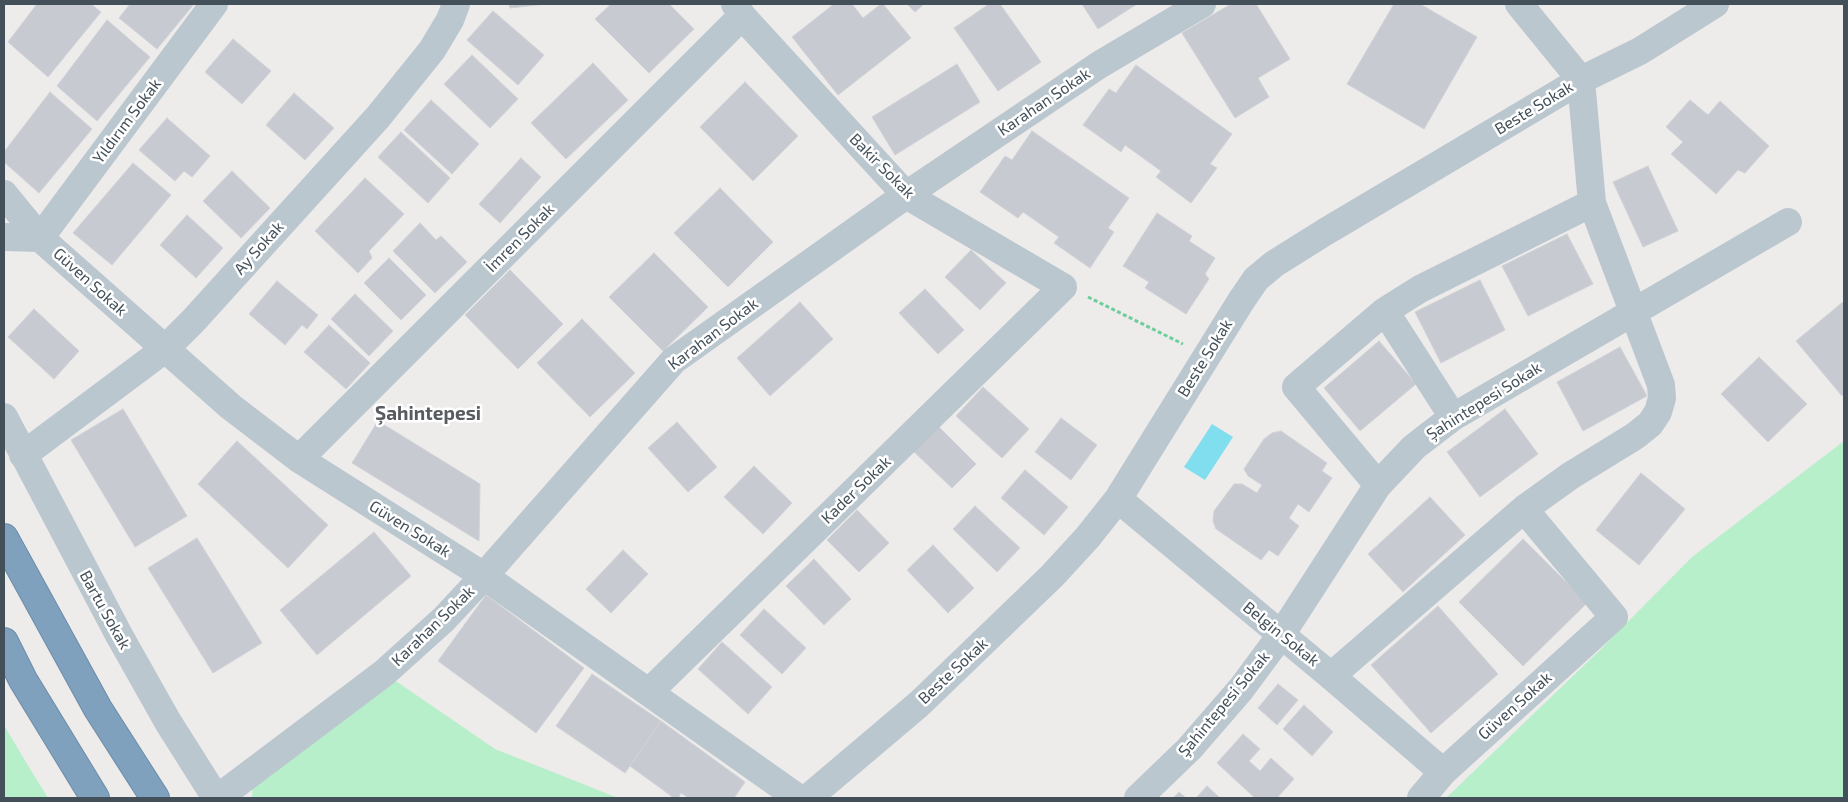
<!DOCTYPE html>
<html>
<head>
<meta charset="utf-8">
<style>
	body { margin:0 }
	#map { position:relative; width:1848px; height:802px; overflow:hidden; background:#eeebeb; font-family:"Exo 2",sans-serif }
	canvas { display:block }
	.frame { position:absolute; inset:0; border:5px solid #435059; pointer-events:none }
</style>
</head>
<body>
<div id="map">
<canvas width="1848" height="802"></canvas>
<div class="frame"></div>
</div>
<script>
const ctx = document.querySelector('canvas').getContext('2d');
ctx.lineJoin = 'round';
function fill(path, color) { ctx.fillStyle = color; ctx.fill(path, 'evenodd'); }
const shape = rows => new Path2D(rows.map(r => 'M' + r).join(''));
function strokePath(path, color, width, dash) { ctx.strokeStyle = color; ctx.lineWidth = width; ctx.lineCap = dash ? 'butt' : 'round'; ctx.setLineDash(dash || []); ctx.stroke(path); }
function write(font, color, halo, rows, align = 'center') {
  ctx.font = font + ' "Exo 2",sans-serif'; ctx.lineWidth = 5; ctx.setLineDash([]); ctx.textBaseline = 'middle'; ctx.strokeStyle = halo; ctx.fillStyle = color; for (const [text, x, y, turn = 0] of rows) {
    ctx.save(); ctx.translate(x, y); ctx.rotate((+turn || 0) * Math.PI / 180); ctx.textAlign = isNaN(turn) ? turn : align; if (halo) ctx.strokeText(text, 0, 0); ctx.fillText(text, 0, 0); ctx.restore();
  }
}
fill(shape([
	[1844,441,1844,798,1446,798,1600,650,1692,557],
	[384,673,495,749,618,798,252,798,253,771],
	[4,725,24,759,48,798,4,798]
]), '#b6efc9');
fill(shape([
	[1212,424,1233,437,1205,480,1184,467]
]), '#81deee');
const building = shape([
	[37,4,91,4,101,12,48,77,8,42,37,4],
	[130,4,194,4,157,49,119,18,130,4],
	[509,4,545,4,510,8,509,4],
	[611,4,669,4,694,29,649,73,595,19,611,4],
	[834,4,852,4,863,18,881,4,883,4,911,38,838,95,792,37,834,4],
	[907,4,924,4,915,12,907,4],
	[989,4,1000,4,1041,62,998,91,954,28,989,4],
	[1082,4,1137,4,1098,29,1082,4],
	[1231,4,1256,4,1290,59,1258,78,1269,97,1235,118,1182,33,1231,4],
	[1394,4,1420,4,1477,37,1424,129,1347,84,1394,4],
	[493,11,544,55,518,85,467,40,493,11],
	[107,20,150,57,97,121,57,86,107,20],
	[233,39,271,71,242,104,205,72,233,39],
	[472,55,518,99,490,128,444,84,472,55],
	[593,63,628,100,566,159,531,123,593,63],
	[957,64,980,102,895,155,872,117,957,64],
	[1136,65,1232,134,1210,164,1217,168,1191,203,1156,177,1161,171,1125,145,1121,152,1083,125,1109,89,1116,93,1136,65],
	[745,82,798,136,753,181,700,127,745,82],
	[50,92,92,129,39,193,4,162,4,152,50,92],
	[294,93,334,128,305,160,266,125,294,93],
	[431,100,479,144,452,174,404,130,431,100],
	[1690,100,1708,115,1720,101,1769,146,1745,173,1738,170,1716,194,1671,154,1683,142,1666,127,1690,100],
	[167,118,210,156,192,177,184,171,175,181,139,150,167,118],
	[1032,131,1129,198,1108,228,1114,232,1090,268,1054,243,1059,237,1023,212,1018,218,980,192,1005,156,1012,160,1032,131],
	[401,132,450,178,428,203,378,157,401,132],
	[521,158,541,177,500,223,479,204,521,158],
	[133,163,171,195,112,265,73,233,133,163],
	[1648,166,1678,231,1643,247,1613,182,1648,166],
	[232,171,270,208,241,238,203,201,232,171],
	[365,178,404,214,369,251,372,258,358,273,315,231,365,178],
	[720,188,773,242,728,287,674,233,720,188],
	[1157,213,1192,236,1189,241,1215,258,1205,274,1209,279,1186,314,1145,288,1149,282,1123,266,1157,213],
	[187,215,223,248,196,278,160,245,187,215],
	[420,223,436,240,441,236,467,262,435,293,393,251,420,223],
	[1567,234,1593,284,1528,316,1502,266,1567,234],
	[971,250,1006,283,980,310,945,277,971,250],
	[654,253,708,307,663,351,609,297,654,253],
	[389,258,426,295,401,320,364,283,389,258],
	[510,270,563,324,518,369,465,315,510,270],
	[1480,280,1505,330,1441,363,1415,312,1480,280],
	[277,281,318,315,307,329,302,325,285,345,249,314,277,281],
	[925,289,964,330,938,354,899,313,925,289],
	[355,294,393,331,369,356,331,319,355,294],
	[1844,301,1844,394,1842,396,1796,341,1844,301],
	[800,302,833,339,770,396,737,358,800,302],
	[34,309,79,351,54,379,8,337,34,309],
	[582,319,635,373,590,417,537,363,582,319],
	[329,325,370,363,346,389,304,352,329,325],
	[1379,341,1416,384,1360,431,1324,388,1379,341],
	[1620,347,1647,396,1583,431,1557,382,1620,347],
	[1759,357,1807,404,1768,442,1721,394,1759,357],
	[983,387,1029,429,1002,458,956,416,983,387],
	[123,409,187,516,135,547,71,440,123,409],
	[1505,409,1538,454,1480,497,1447,452,1505,409],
	[1061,418,1097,445,1071,480,1035,452,1061,418],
	[378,421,480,484,479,541,352,463,378,421],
	[677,422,717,467,688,492,648,448,677,422],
	[936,424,976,464,952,488,911,449,936,424],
	[1281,431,1327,463,1322,471,1332,478,1309,512,1298,504,1289,518,1299,526,1278,556,1269,550,1261,560,1216,529,1213,521,1214,511,1234,484,1242,484,1257,493,1262,485,1248,476,1244,469,1264,439,1272,433,1281,431],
	[237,441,328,525,288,568,198,484,237,441],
	[754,466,792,503,763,534,724,497,754,466],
	[1025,470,1068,507,1044,535,1001,498,1025,470],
	[1641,473,1685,509,1639,565,1596,530,1641,473],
	[1430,497,1465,535,1403,592,1368,554,1430,497],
	[975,506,1020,548,997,572,953,529,975,506],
	[857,510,889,543,859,572,827,540,857,510],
	[374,532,411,576,317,655,280,610,374,532],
	[197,538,262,643,213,673,148,568,197,538],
	[1523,539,1587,603,1523,666,1459,602,1523,539],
	[933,545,974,588,948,613,907,570,933,545],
	[623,550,648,574,611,613,586,589,623,550],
	[814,559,851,599,824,625,786,586,814,559],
	[486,595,584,668,536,733,438,661,486,595],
	[1438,606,1498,674,1431,733,1371,665,1438,606],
	[764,609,806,648,782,674,740,635,764,609],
	[722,642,772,687,748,714,698,669,722,642],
	[592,674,661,721,625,773,556,726,592,674],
	[1278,684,1298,700,1277,725,1258,708,1278,684],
	[1304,705,1333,732,1312,756,1283,729,1304,705],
	[661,721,745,782,734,798,703,798,701,797,689,798,681,793,678,798,674,798,630,766,661,721],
	[1243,734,1260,749,1249,761,1260,771,1271,758,1294,779,1277,798,1255,798,1217,763,1243,734],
	[1207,786,1220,798,1196,798,1207,786],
	[1179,792,1186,798,1173,798,1179,792]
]);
fill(building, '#c7cad1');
strokePath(building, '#cfd2d7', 1);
const highway = shape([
	[4,538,98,709,155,798],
	[4,642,23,680,95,798]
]);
strokePath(highway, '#6b8ca8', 30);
strokePath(shape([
	[1088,297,1183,344]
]), '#6dce99', 3, [4, 2.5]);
strokePath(shape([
	[1519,4,1581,80,1640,51,1715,4],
	[4,194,40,238,231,407,299,459,484,576,798,798],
	[4,237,40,238],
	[40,238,214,4],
	[1385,311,1453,417],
	[4,417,119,635,168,722,216,798],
	[23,455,165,349,193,321,378,117,432,50,450,20,456,4],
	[299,459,742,16],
	[1378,485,1296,387,1385,311,1420,289,1592,203],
	[1118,499,1331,676,1443,772],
	[649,692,1063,287,906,195,742,16,735,4],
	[218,798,384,673,444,619,484,576,674,360,906,195,1099,65,1202,4],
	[808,798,919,704,1052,576,1087,538,1118,499,1241,301,1256,279,1274,264,1325,232,1581,80,1592,203,1661,385,1662,398,1658,412,1650,424,1635,436,1570,476,1524,509,1331,676],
	[1138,798,1189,749,1241,689,1281,635,1378,485,1414,447,1453,417,1788,222],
	[1421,798,1443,772,1614,617,1524,509]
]), '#bbc7cf', 28);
strokePath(highway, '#80a1bd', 28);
write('16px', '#435059', '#fff', [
	["Karahan Sokak",1044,102,-34],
	["Beste Sokak",1534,108,-31],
	["Yıldırım Sokak",127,121,-53],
	["Bakir Sokak",882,166,45],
	["İmren Sokak",520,238,-45],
	["Ay Sokak",259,248,-48],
	["Güven Sokak",90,282,42],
	["Karahan Sokak",713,334,-37],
	["Beste Sokak",1205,358,-58],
	["Şahintepesi Sokak",1484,401,-32],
	["Kader Sokak",856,490,-44],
	["Güven Sokak",410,529,32],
	["Bartu Sokak",105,610,61],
	["Karahan Sokak",433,626,-44],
	["Belgin Sokak",1281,634,39],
	["Beste Sokak",953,671,-43],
	["Şahintepesi Sokak",1224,704,-50],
	["Güven Sokak",1515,706,-42]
]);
write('bold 19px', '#585c60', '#fff', [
	["Şahintepesi",428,414]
]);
</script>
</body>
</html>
